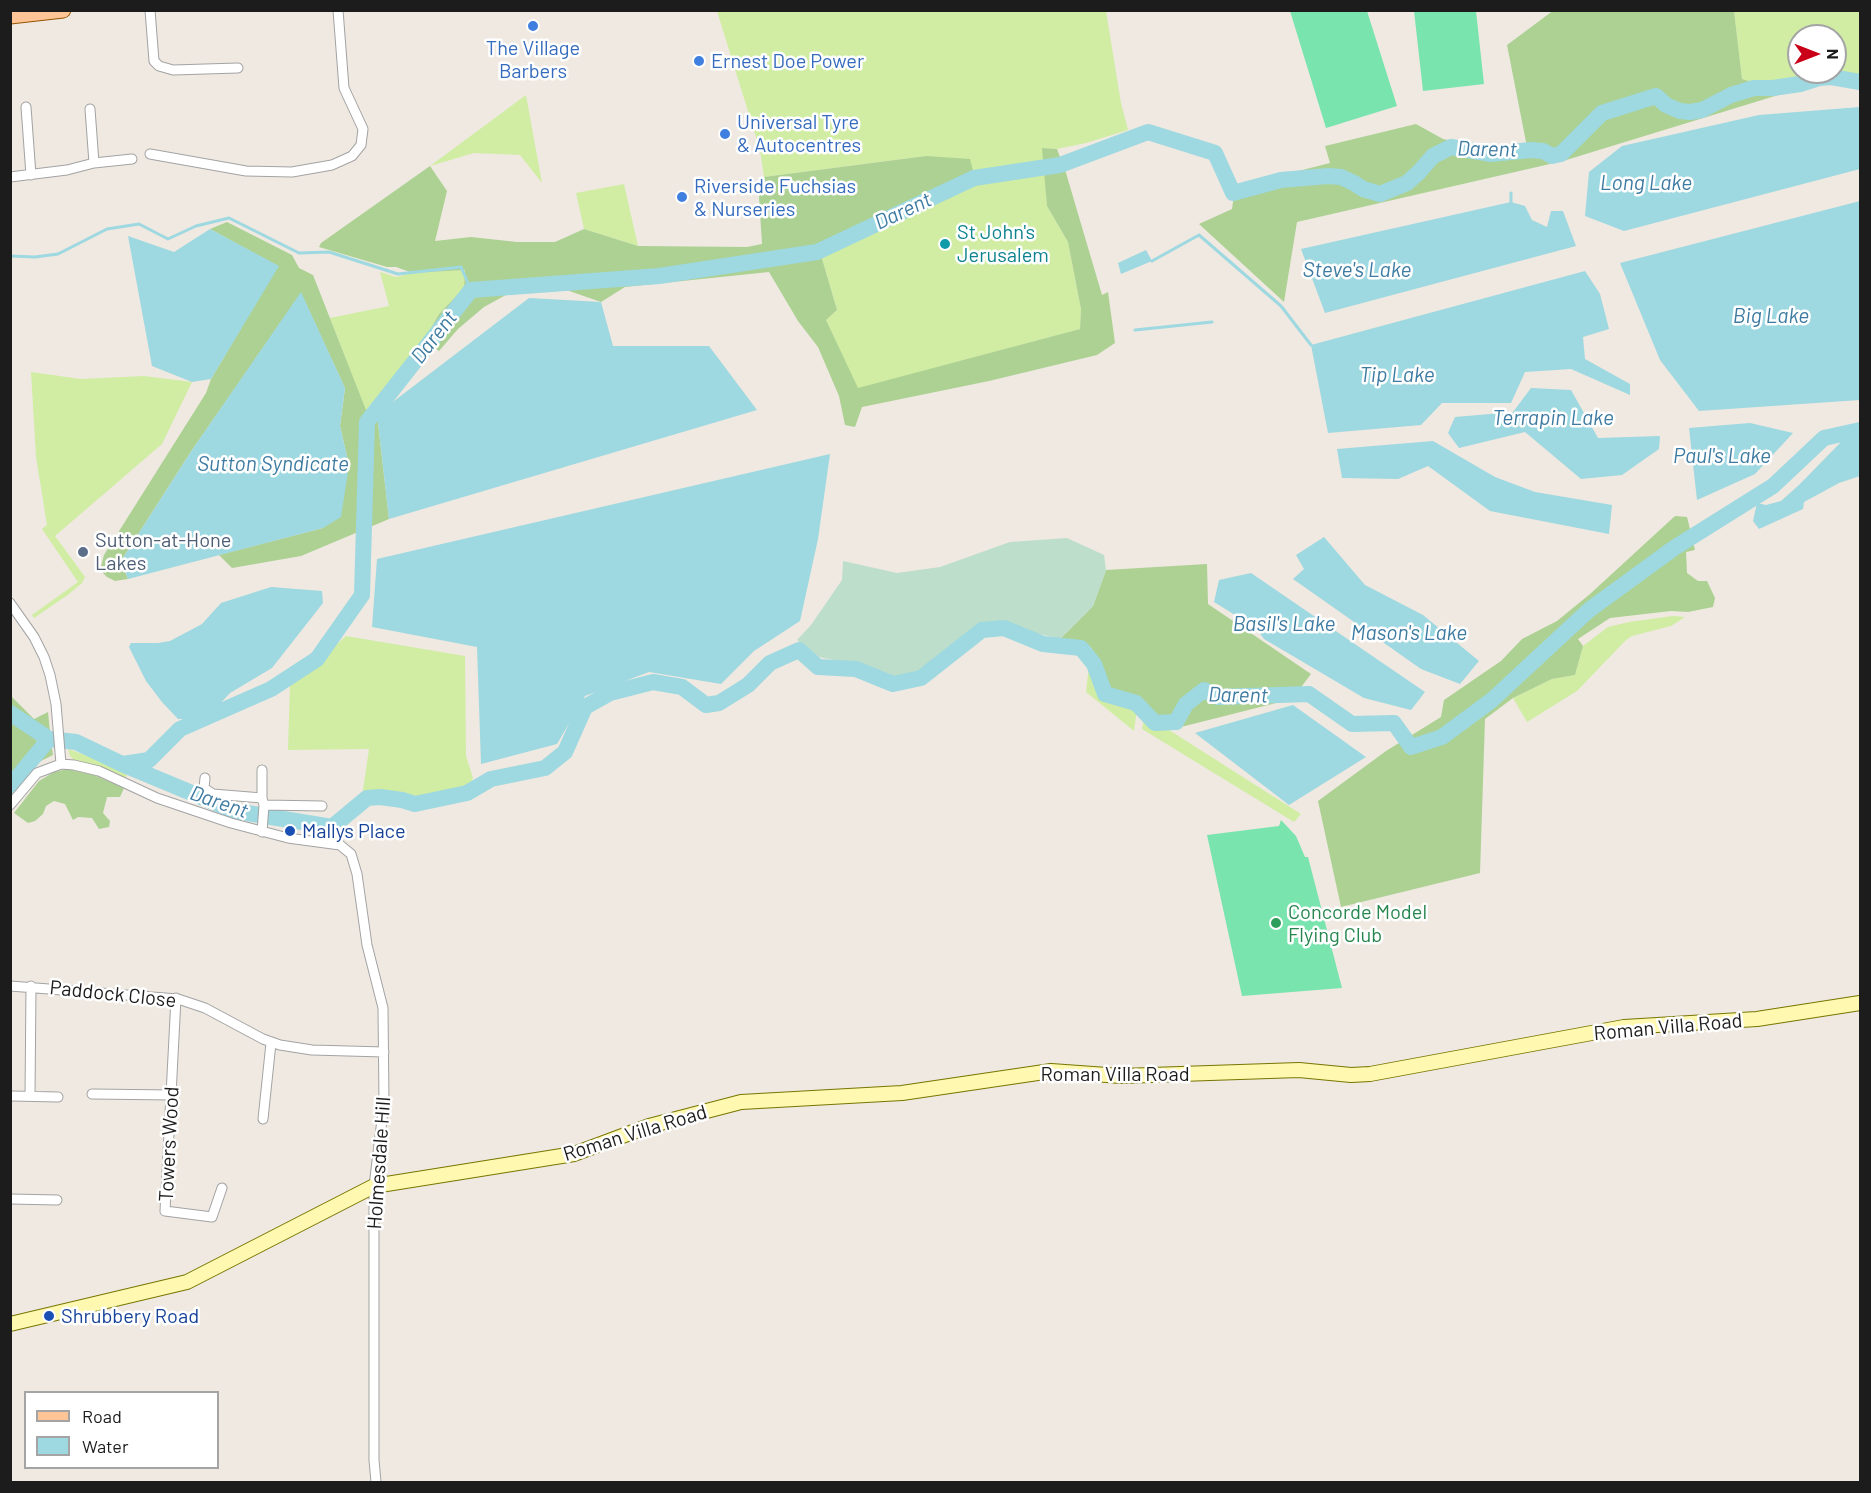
<!DOCTYPE html>
<html>
<head>
<meta charset="utf-8">
<style>
	body { margin:0 }
	#map { position:relative; width:1871px; height:1493px; overflow:hidden; background:#efe9e1; font-family:Barlow,sans-serif }
	canvas { display:block }
	.frame { position:absolute; inset:0; border:12px solid #1c1c1c; pointer-events:none }
	.legend { position:absolute; left:24px; top:1391px; width:195px; height:78px; box-sizing:border-box; background:#fff; border:2px solid #a4a4a4; margin:0; padding:8px 10px; list-style:none; font-size:18px; color:#1c1c1c }
	.legend li { display:flex; align-items:center; gap:12px; height:30px }
	.legend b { width:30px; border:2px solid #a4a4a4 }
	.north { position:absolute; left:1787px; top:24px; width:60px; height:60px; box-sizing:border-box; background:#fff; border:2px solid #a4a4a4; border-radius:50%; rotate:90deg; font-size:16px; font-weight:700; line-height:24px; text-align:center; color:#1c1c1c }
	.north::after { content:''; display:block; margin:auto; width:21px; height:27px; background:#c90017; clip-path:polygon(50% 0,100% 100%,50% 72%,0 100%) }
</style>
</head>
<body>
<div id="map">
<canvas width="1871" height="1493"></canvas>
<div class="frame"></div>
<ul class="legend">
<li><b style="height:8px;background:#ffc596"></b>Road</li>
<li><b style="height:16px;background:#9ed8e0"></b>Water</li>
</ul>
<div class="north">N</div>
</div>
<script>
const ctx = document.querySelector('canvas').getContext('2d');
ctx.lineJoin = 'round';
function fill(path, color) { ctx.fillStyle = color; ctx.fill(path, 'evenodd'); }
const shape = rows => new Path2D(rows.map(r => 'M' + r).join(''));
function strokePath(path, color, width, dash) { ctx.strokeStyle = color; ctx.lineWidth = width; ctx.lineCap = dash ? 'butt' : 'round'; ctx.setLineDash(dash || []); ctx.stroke(path); }
function write(font, color, halo, rows, align = 'center') {
  ctx.font = font + ' Barlow,sans-serif'; ctx.lineWidth = 5; ctx.setLineDash([]); ctx.textBaseline = 'middle'; ctx.strokeStyle = halo; ctx.fillStyle = color; for (const [text, x, y, turn = 0] of rows) {
    ctx.save(); ctx.translate(x, y); ctx.rotate((+turn || 0) * Math.PI / 180); ctx.textAlign = isNaN(turn) ? turn : align; if (halo) ctx.strokeText(text, 0, 0); ctx.fillText(text, 0, 0); ctx.restore();
  }
}
fill(shape([
	[717,11,1106,11,1121,103,1128,130,1086,143,1057,149,1043,148,1047,206,1068,242,1081,309,1080,329,857,389,826,320,837,310,818,245,897,215,939,192,976,186,926,156,764,177,760,150],
	[1734,11,1860,11,1860,78,1820,75,1767,86,1742,79],
	[1799,36,1835,36,1835,72,1799,72],
	[526,95,542,183,520,155,474,153,430,166],
	[624,184,638,246,584,229,576,193],
	[465,270,464,288,439,314,424,340,366,411,330,318,389,306,380,272,396,277,413,273],
	[31,372,81,379,144,376,192,382,162,444,55,536,85,577,82,583,69,594,34,618,32,615,78,582,42,529,47,525,36,457],
	[1673,616,1685,617,1671,626,1632,636,1626,640,1577,691,1527,722,1513,698,1552,679,1575,675,1583,646,1608,627,1629,622],
	[346,636,465,656,466,756,473,778,470,787,416,801,387,795,362,797,369,749,288,750,290,685],
	[1091,647,1111,688,1138,702,1134,731,1086,692],
	[1146,710,1169,730,1301,814,1294,822,1142,729],
	[68,749,110,764,127,772,126,778,97,766,75,761,70,756]
]), '#d0eda3');
fill(shape([
	[1554,10,1734,11,1742,79,1788,92,1563,161,1297,222,1284,302,1199,224,1232,209,1235,187,1330,163,1325,146,1416,124,1443,139,1495,151,1527,147,1507,45],
	[1042,148,1057,149,1066,173,1102,295,1108,292,1115,343,1097,355,989,381,862,407,855,427,845,425,839,396,818,347,798,321,769,272,625,287,601,302,552,285,513,291,484,307,458,329,439,351,424,340,439,314,464,288,465,270,413,273,396,267,387,267,319,247,321,243,430,166,447,191,435,241,471,237,517,242,555,242,584,229,638,246,747,247,762,244,759,197,764,177,926,156,970,159,977,186,939,192,897,215,818,245,837,310,826,320,858,388,1080,329,1081,309,1068,242,1047,206],
	[227,222,292,255,299,268,313,275,366,410,377,414,389,519,301,556,232,568,219,555,323,528,349,465,340,426,345,388,301,293,192,450,121,561,128,579,115,581,107,577,100,570,104,555,206,393,211,379,278,266,210,229],
	[1675,516,1687,517,1695,550,1686,552,1687,573,1698,581,1707,581,1715,598,1713,607,1688,612,1671,611,1610,618,1578,639,1583,646,1575,675,1552,679,1513,698,1485,719,1480,873,1341,907,1318,801,1386,751,1441,717,1444,700,1501,661,1522,639,1557,621,1590,594],
	[1207,564,1208,604,1311,674,1292,699,1169,730,1138,702,1111,688,1091,647,1060,639,1093,606,1106,570],
	[11,696,34,719,48,712,50,732,44,733,37,740,35,746,37,749,52,748,53,755,37,763,11,793],
	[67,769,94,775,124,788,120,797,107,797,103,813,110,821,109,827,99,829,92,818,78,817,73,820,65,804,54,801,46,806,43,814,35,821,28,823,14,813,39,781,54,772]
]), '#acd193');
fill(shape([
	[1067,538,1104,555,1106,570,1093,606,1060,639,1000,624,970,632,917,676,890,677,862,666,819,657,797,640,811,625,842,580,843,561,897,573,940,567,1010,542]
]), '#bddecb');
fill(shape([
	[1290,11,1367,11,1397,106,1326,128],
	[1414,11,1476,11,1484,84,1423,91],
	[1281,820,1296,836,1305,857,1308,857,1342,988,1242,996,1207,835,1279,826]
]), '#79e4ae');
fill(shape([
	[1860,107,1860,169,1624,231,1585,216,1589,172,1622,146,1759,115],
	[1860,201,1860,400,1699,411,1660,360,1620,263],
	[1511,202,1525,206,1532,220,1547,227,1551,211,1563,211,1576,246,1325,313,1301,249],
	[210,229,279,266,211,379,192,382,152,366,128,236,174,252],
	[1146,250,1152,261,1121,274,1118,263],
	[1585,271,1600,294,1609,329,1583,337,1585,359,1630,384,1630,395,1571,369,1525,372,1511,403,1442,403,1421,425,1328,433,1311,345],
	[301,292,345,388,340,426,349,465,341,517,323,528,128,579,121,561,192,450],
	[529,298,601,302,613,346,709,346,757,410,389,519,377,414],
	[1531,388,1571,390,1598,438,1660,436,1659,449,1622,475,1581,479,1525,432,1459,448,1448,433,1455,417,1513,412],
	[1750,423,1793,433,1755,474,1697,500,1689,428],
	[1860,437,1860,476,1839,483,1804,502,1803,509,1759,529,1753,521,1757,503,1766,505,1781,501,1799,485,1842,441],
	[1433,441,1495,477,1535,492,1612,505,1609,534,1490,511,1428,466,1398,479,1342,478,1337,449],
	[830,454,818,539,800,621,754,651,721,684,649,672,585,696,557,744,481,764,477,647,372,627,377,559],
	[1324,537,1365,585,1423,615,1479,661,1460,684,1421,669,1293,579,1304,569,1296,555],
	[1251,573,1425,692,1411,710,1364,698,1264,639,1256,628,1214,602,1219,580],
	[271,587,322,591,323,603,272,668,230,693,216,708,190,719,178,719,162,702,146,681,129,647,131,643,158,643,170,641,202,624,221,603],
	[1293,705,1366,757,1289,805,1195,733]
]), '#9ed8e0');
strokePath(shape([
	[1511,202,1511,193],
	[10,256,35,257,58,254,107,229,139,224,168,239,196,226,229,218,299,253,329,252,398,274,461,267,471,290],
	[1152,261,1199,235,1281,306,1311,345],
	[1135,330,1212,322]
]), '#9ed8e0', 3);
strokePath(shape([
	[10,713,49,739,76,742,122,764,235,811,332,827,367,798,380,797,402,800,415,804,467,793,491,779,545,768,565,752,585,707,610,693,653,682,682,687,706,705,719,703,748,685,770,663,799,650,818,667,856,669,893,684,921,678,982,630,1004,628,1043,644,1081,648,1094,664,1105,694,1136,703,1155,723,1176,722,1186,704,1204,690,1218,697,1309,694,1352,724,1394,723,1411,747,1442,737,1492,700,1589,610,1674,548,1773,486,1824,438,1860,430],
	[123,764,149,760,180,729,271,689,317,659,362,595,367,422,471,290,659,276,817,252,974,178,1060,165,1148,132,1215,153,1233,193,1281,180,1328,176,1341,177,1354,183,1363,189,1380,194,1407,183,1419,172,1433,156,1451,147,1491,154,1531,150,1543,151,1552,156,1561,154,1602,113,1656,96,1666,105,1680,111,1690,112,1702,110,1731,95,1754,88,1773,88,1800,84,1819,78,1831,77,1860,82],
	[10,786,49,739]
]), '#9ed8e0', 16);
const street = shape([
	[150,10,154,61,159,66,173,70,238,68],
	[26,107,31,175],
	[90,109,94,163],
	[150,154,246,171,292,172,332,165,352,156,361,145,363,129,344,88,338,10],
	[10,177,67,170,94,163,132,159],
	[10,603,34,637,44,657,50,675,56,704,61,764],
	[205,778,204,788,213,794,262,798],
	[10,805,37,773,61,764,74,765,99,771,157,798,231,823,288,838,340,845,351,854,357,874,367,945,383,1008,384,1103,374,1186,374,1460,376,1482],
	[264,805,322,806],
	[262,832,264,805,262,798,262,770],
	[10,986,178,999,205,1008,263,1039,280,1045,312,1050,384,1052],
	[176,998,165,1211,212,1217,222,1188],
	[92,1094,172,1095],
	[12,1096,58,1097],
	[30,1096,31,986],
	[263,1119,271,1043],
	[10,1199,57,1200]
]);
const secondary = shape([
	[10,1324,187,1282,374,1186,574,1154,649,1126,741,1102,902,1093,1051,1071,1121,1076,1299,1070,1351,1075,1370,1074,1624,1027,1757,1019,1860,1003]
]);
const primary = shape([
	[10,16,63,10]
]);
strokePath(street, '#a3a3a3', 11);
strokePath(secondary, '#777600', 16);
strokePath(primary, '#955200', 17);
strokePath(street, '#fff', 9);
strokePath(secondary, '#fef8b0', 14);
strokePath(primary, '#ffc596', 15);
for (const [x, y, r, color] of [
	[533,26,6,"#3f7fe0"],
	[699,61,6,"#3f7fe0"],
	[725,134,6,"#3f7fe0"],
	[682,197,6,"#3f7fe0"],
	[945,244,6,"#0f9aa8"],
	[83,552,6,"#5c6f8a"],
	[290,831,6,"#1a4fb4"],
	[1276,923,6,"#2e9e5b"],
	[49,1316,6,"#1a4fb4"]
]) { const dot = new Path2D(); dot.arc(x, y, r, 0, 2 * Math.PI); ctx.fillStyle = color; ctx.fill(dot); strokePath(dot, '#fff', 2); }
write('20px', '#366cbe', '#fff', [
	["The Village",533,48,"center"],
	["Barbers",533,71,"center"],
	["Ernest Doe Power",711,61],
	["Universal Tyre",737,122],
	["& Autocentres",737,145],
	["Riverside Fuchsias",694,186],
	["& Nurseries",694,209]
], 'left');
write('20px', '#0d838f', '#fff', [
	["St John's",957,232],
	["Jerusalem",957,255]
], 'left');
write('20px', '#4e5e75', '#fff', [
	["Sutton-at-Hone",95,540],
	["Lakes",95,563]
], 'left');
write('20px', '#164399', '#fff', [
	["Mallys Place",302,831],
	["Shrubbery Road",61,1316]
], 'left');
write('20px', '#27864d', '#fff', [
	["Concorde Model",1288,912],
	["Flying Club",1288,935]
], 'left');
write('20px', '#1c1c1c', '#fff', [
	["Paddock Close",113,994,6],
	["Roman Villa Road",1668,1027,-5],
	["Roman Villa Road",1115,1074],
	["Roman Villa Road",635,1133,-17],
	["Towers Wood",169,1144,-87],
	["Holmesdale Hill",379,1163,-86]
]);
write('italic 21px', '#3e7ba2', '#fff', [
	["Darent",1487,149,1],
	["Long Lake",1646,183],
	["Darent",903,211,-25],
	["Steve's Lake",1357,270],
	["Big Lake",1771,316],
	["Darent",434,337,-52],
	["Tip Lake",1397,375],
	["Terrapin Lake",1553,418],
	["Paul's Lake",1722,456],
	["Sutton Syndicate",273,464],
	["Basil's Lake",1284,624],
	["Mason's Lake",1409,633],
	["Darent",1238,695,1],
	["Darent",219,802,19]
]);
</script>
</body>
</html>
